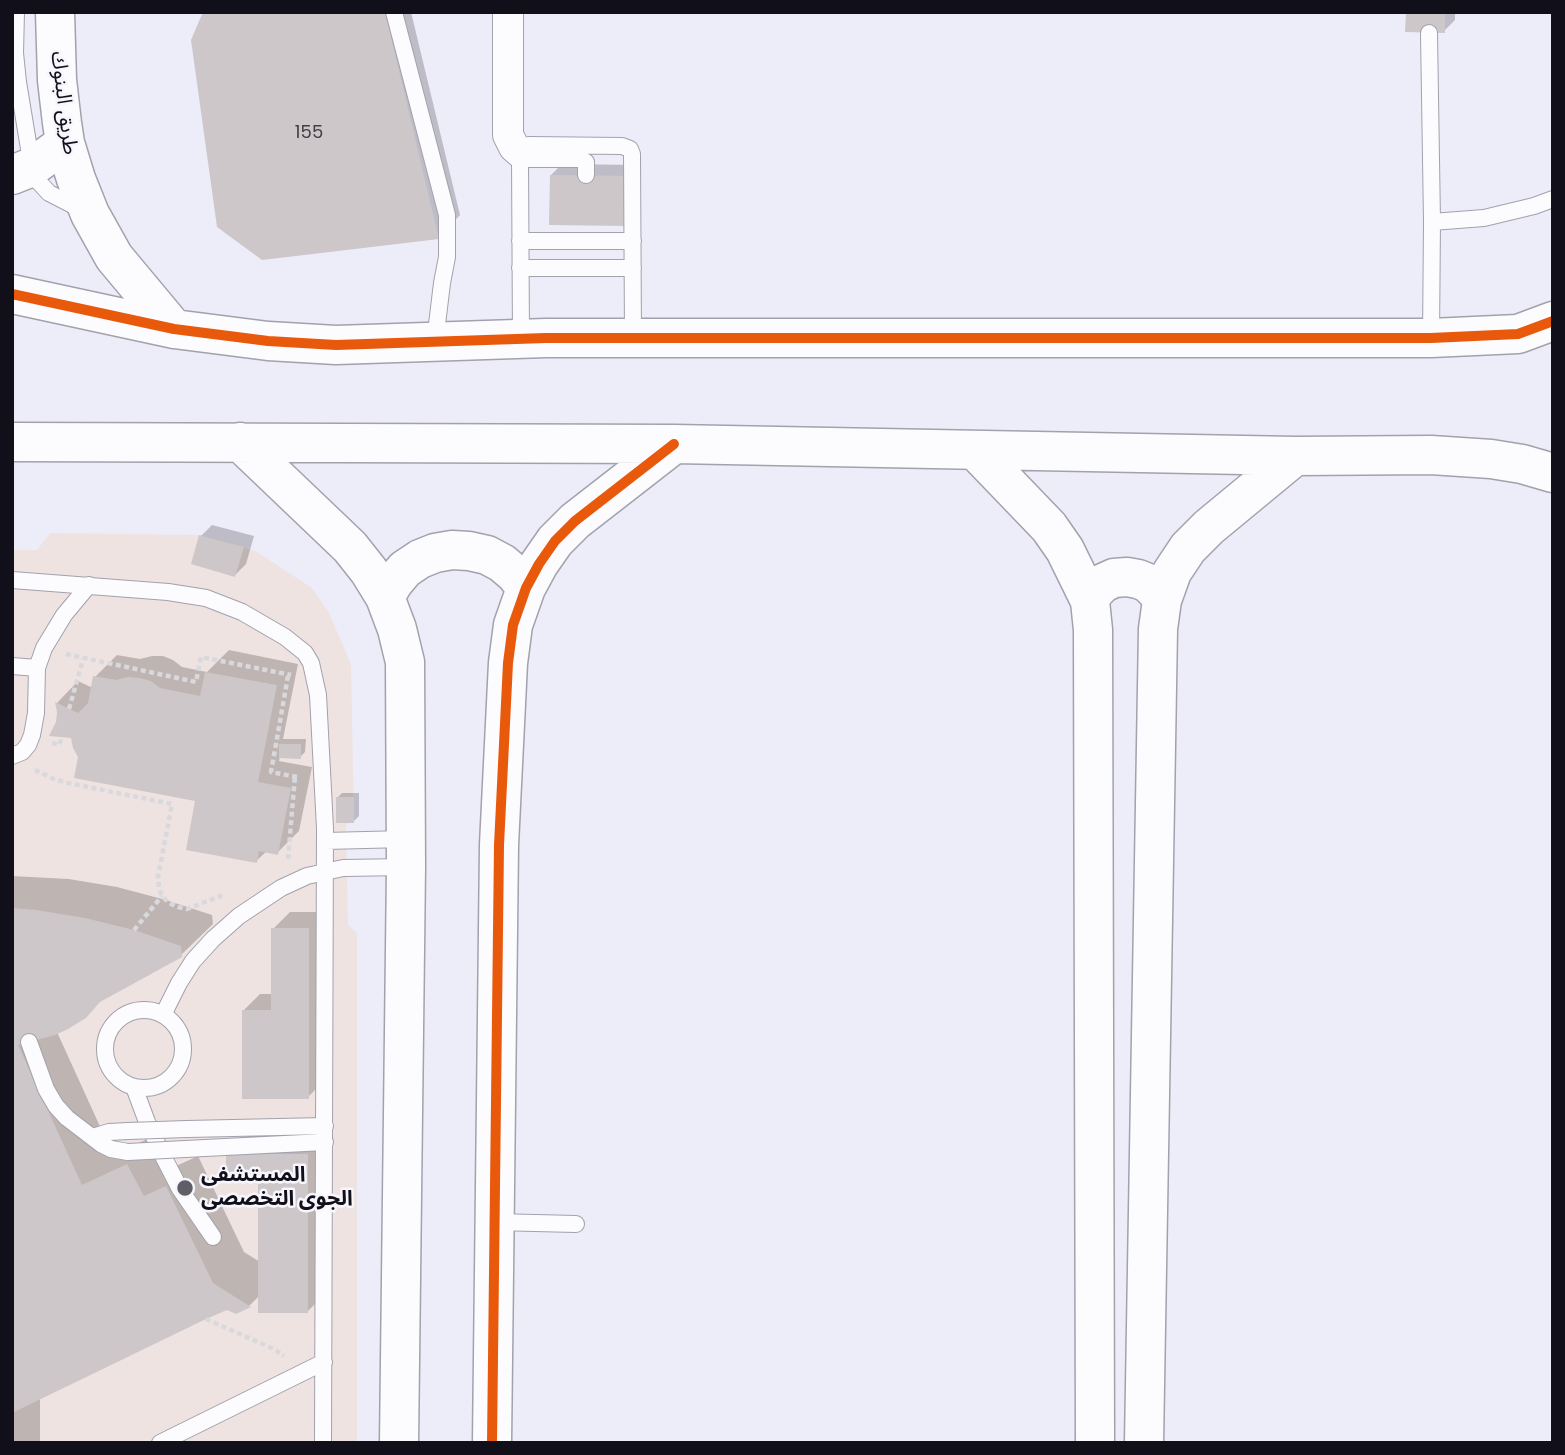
<!DOCTYPE html>
<html>
<head>
<meta charset="utf-8">
<style>
	body { margin:0 }
	#map { position:relative; width:1565px; height:1455px; overflow:hidden; background:#edecf9; font-family:Poppins,sans-serif }
	canvas { display:block }
	.frame { position:absolute; inset:0; border:14px solid #11101a; pointer-events:none }
</style>
</head>
<body>
<div id="map">
<canvas width="1565" height="1455"></canvas>
<div class="frame"></div>
</div>
<script>
const ctx = document.querySelector('canvas').getContext('2d');
ctx.lineJoin = 'round';
function fill(path, color) { ctx.fillStyle = color; ctx.fill(path, 'evenodd'); }
const shape = rows => new Path2D(rows.map(r => 'M' + r).join(''));
function strokePath(path, color, width, dash) { ctx.strokeStyle = color; ctx.lineWidth = width; ctx.lineCap = dash ? 'butt' : 'round'; ctx.setLineDash(dash || []); ctx.stroke(path); }
function write(font, color, halo, rows, align = 'center') {
  ctx.font = font + ' Poppins,"Noto Sans Arabic",sans-serif'; ctx.lineWidth = 5; ctx.setLineDash([]); ctx.textBaseline = 'middle'; ctx.strokeStyle = halo; ctx.fillStyle = color; for (const [text, x, y, turn = 0] of rows) {
    ctx.save(); ctx.translate(x, y); ctx.rotate((+turn || 0) * Math.PI / 180); ctx.textAlign = isNaN(turn) ? turn : align; if (halo) ctx.strokeText(text, 0, 0); ctx.fillText(text, 0, 0); ctx.restore();
  }
}
fill(shape([
	[50,533,199,535,227,542,257,552,312,588,329,613,351,664,354,823,347,823,346,828,348,925,357,933,357,1443,12,1443,12,550,37,550]
]), '#eee3e0');
fill(shape([
	[205,12,411,12,460,215,439,237,263,258],
	[1407,12,1455,12,1455,20,1444,31],
	[562,164,639,165,638,213,551,175],
	[212,525,254,536,246,564,235,575,201,536],
	[229,650,298,664,283,739,306,739,305,752,300,757,280,756,279,761,312,767,299,831,277,853,267,851,256,861,197,800,80,757,72,736,58,722,59,712,57,703,78,681,93,688,95,677,117,655,140,659,152,656,163,656,173,660,182,667,207,672],
	[342,793,359,793,359,816,354,821,337,798],
	[12,876,69,879,117,887,166,900,212,915,213,924,181,955,101,1000,57,1032,113,1155,158,1134,176,1166,198,1156,244,1252,260,1262,260,1172,227,1155,324,1138,324,1295,308,1311,260,1295,250,1305,236,1312,227,1308,40,1397,40,1443,12,1443],
	[290,912,325,912,325,1080,308,1097,243,1011,260,994,273,994,273,929]
]), '#0003');
fill(shape([
	[203,12,385,12,439,239,262,260,217,227,191,40],
	[1406,12,1445,12,1445,33,1405,32],
	[550,175,629,176,627,226,549,225],
	[199,535,244,547,235,577,191,564],
	[205,672,277,685,258,782,291,788,278,855,259,851,257,863,186,850,195,801,74,778,78,757,73,748,71,738,49,736,56,722,57,712,55,702,78,713,88,703,93,676,116,680,128,677,140,678,151,681,160,688,200,696],
	[279,744,301,744,301,759,279,758],
	[336,797,354,797,354,823,336,823],
	[12,908,36,910,85,918,134,930,181,946,182,957,100,1002,86,1018,68,1029,55,1035,18,1045,82,1185,127,1164,144,1196,166,1186,213,1283,251,1307,236,1314,227,1310,206,1319,12,1413],
	[271,928,309,928,309,1099,242,1099,242,1010,271,1010],
	[226,1154,308,1154,308,1313,258,1313,258,1174,226,1174]
]), '#cdc7c9');
const lane = shape([
	[16,12,15,53,18,82,32,167,36,179,49,193,84,211],
	[394,12,447,215,447,257,442,283,435,341],
	[1429,33,1432,222,1431,338],
	[520,159,581,159,586,162,586,175],
	[1432,222,1484,218,1534,206,1553,199],
	[520,241,633,241],
	[520,268,633,268],
	[521,339,520,159,522,150,529,145,622,146,630,149,632,154,633,338],
	[12,580,168,592,206,598,242,612,285,637,305,653,311,663,318,695,325,828,323,1443],
	[12,666,37,668],
	[12,756,22,752,28,745,32,735,36,713,37,668,44,648,64,615,89,585],
	[325,841,406,839],
	'105 1049a39 39 0 1 1 78 0a39 39 0 1 1-78 0Z',
	[163,1015,179,983,193,961,213,939,239,916,281,888,307,876,343,868,406,867],
	[29,1042,46,1089,56,1106,67,1118,101,1144,111,1149,128,1152],
	[134,1087,147,1122,163,1156,180,1189,213,1237],
	[187,1129,325,1126],
	[93,1137,109,1132,128,1131],
	[185,1149,325,1142],
	[494,1222,576,1224],
	[160,1443,324,1362]
]);
const street = shape([
	[508,12,508,135,514,147,521,153]
]);
const secondary = shape([
	[55,12,57,80,62,123,65,143,76,179,90,214,114,257,174,329],
	[12,175,32,167,65,143],
	[12,294,174,329,268,341,336,345,546,338,1431,338,1518,334,1553,321],
	[12,442,674,444,1295,456,1431,455,1491,459,1522,464,1553,473],
	[240,442,350,547,369,571,385,597,397,629,405,662,406,867,399,1443],
	[975,450,1049,527,1065,550,1090,601,1093,630,1095,1443],
	[385,597,394,582,405,569,420,559,435,553,452,550,469,551,487,555,502,563,515,574,526,588],
	[1090,601,1094,592,1103,583,1114,578,1127,577,1138,579,1148,583,1156,591,1162,600],
	[492,1443,499,845,508,663,513,625,526,588,539,564,555,541,575,521,674,444],
	[1144,1443,1158,629,1162,600,1172,572,1188,548,1209,527,1295,456]
]);
strokePath(lane, '#a2a1ac', 18);
strokePath(street, '#a2a1ac', 32);
strokePath(secondary, '#a2a1ac', 41);
strokePath(shape([
	[66,654,196,682,201,657,291,675],
	[288,676,271,772,297,777],
	[69,709,83,659],
	[52,743,59,745,62,737],
	[35,770,54,779,68,783,172,804,158,877,159,887,162,896,169,903,178,907,187,909,226,894],
	[288,859,295,776],
	[134,930,162,896],
	[206,1319,274,1349,284,1356]
]), '#d9d9dd', 4.5, [5, 3.5]);
strokePath(lane, '#fcfcfe', 16);
strokePath(street, '#fcfcfe', 30);
strokePath(secondary, '#fcfcfe', 38);
const laneBridge = shape([
	[128,1131,187,1129],
	[128,1152,185,1149]
]);
strokePath(laneBridge, '#a2a1ac', 18, []);
strokePath(laneBridge, '#fcfcfe', 16);
strokePath(shape([
	[12,294,174,329,268,341,336,345,546,338,1431,338,1518,334,1553,321],
	[492,1443,499,845,508,663,513,625,526,588,539,564,555,541,575,521,674,444]
]), '#e8590c', 10);
for (const [x, y, r, color] of [
	[185,1188,9,"#5e5d68"]
]) { const dot = new Path2D(); dot.arc(x, y, r, 0, 2 * Math.PI); ctx.fillStyle = color; ctx.fill(dot); strokePath(dot, '#f7f6fc', 2.5); }
write('18px', '#403e46', null, [
	["155",309,133]
]);
write('21px', '#11101a', '#f7f6fc', [
	["طريق البنوك",63,103,83]
]);
write('bold 21px', '#11101a', '#f7f6fc', [
	["المستشفى",201,1176],
	["الجوى التخصصى",201,1200]
], 'left');
</script>
</body>
</html>
